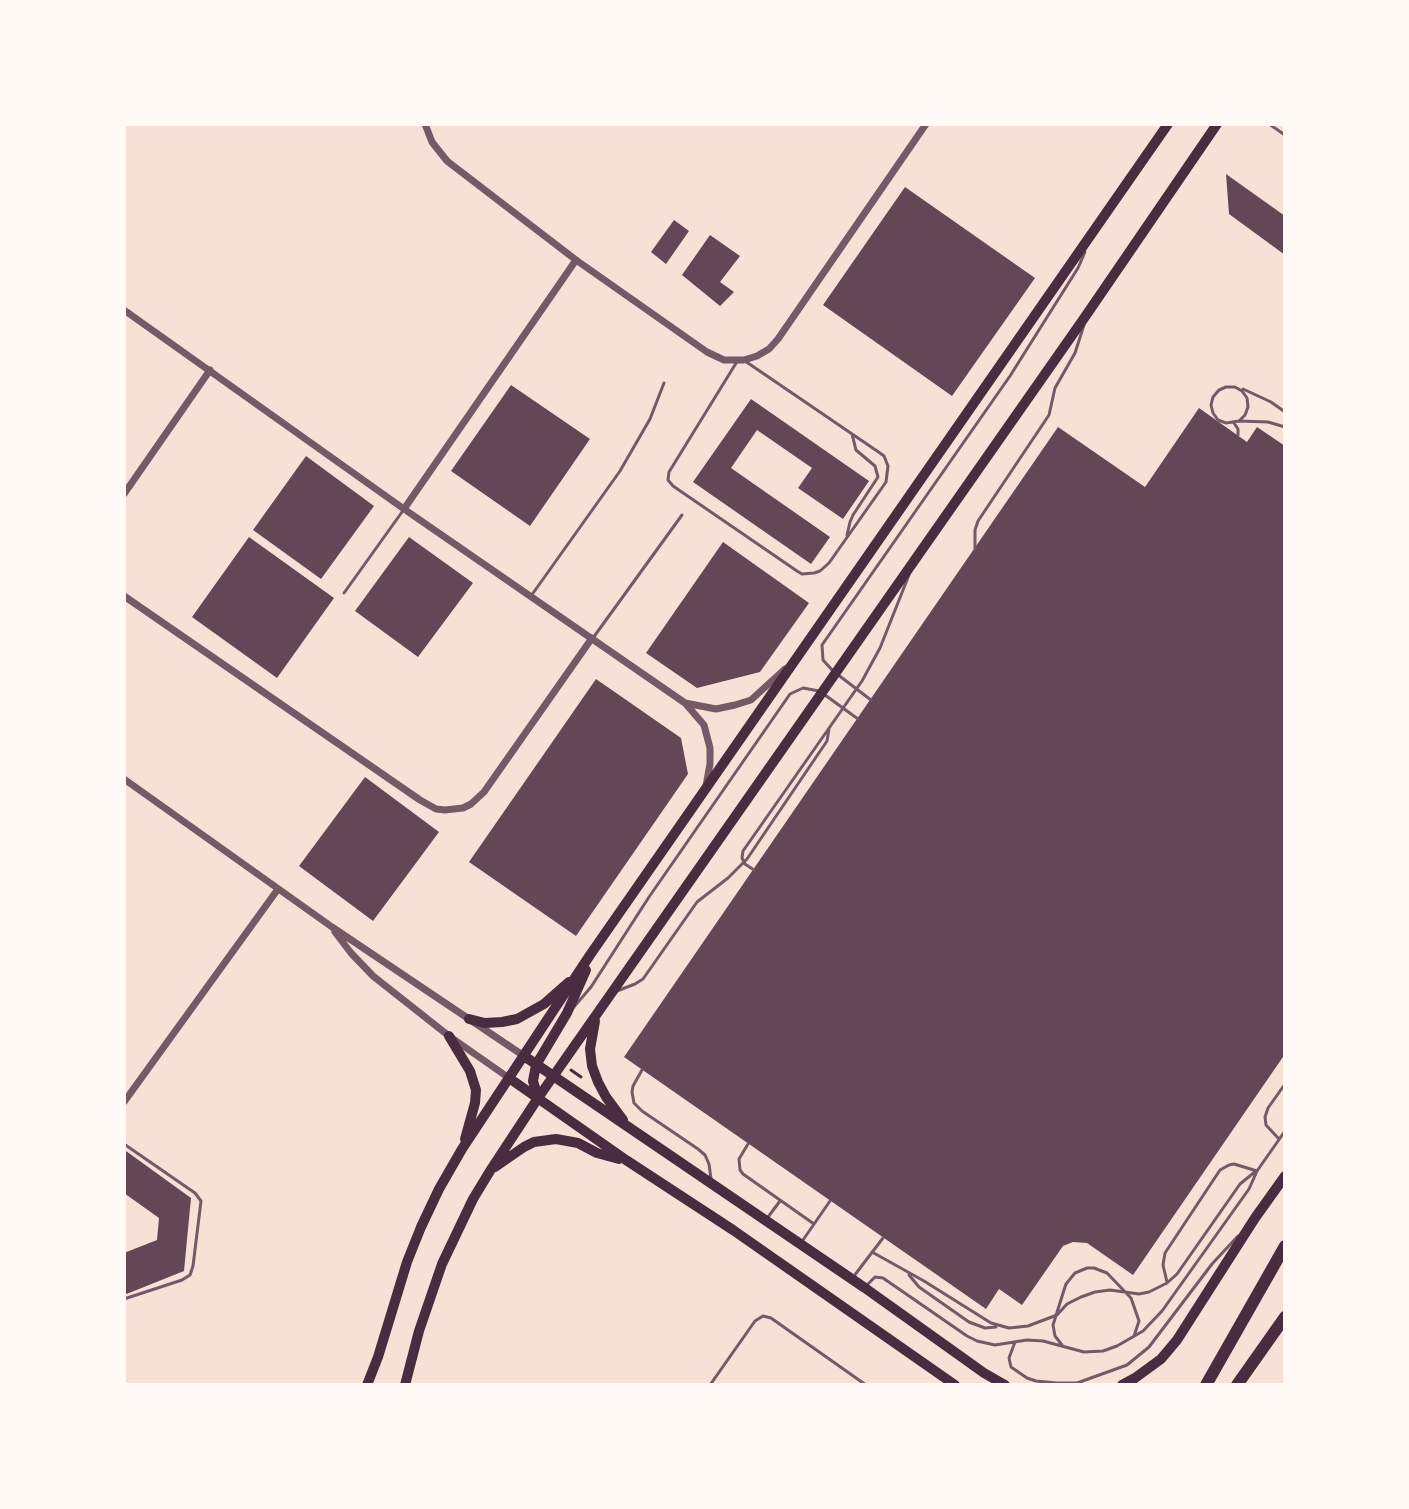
<!DOCTYPE html>
<html>
<head>
<meta charset="utf-8">
<style>
	body { margin:0 }
	#map { position:relative; width:1409px; height:1509px; overflow:hidden; background:#f7e1d7; font-family:Commissioner,sans-serif }
	canvas { display:block }
	.frame { position:absolute; inset:0; border:126px solid #fffaf5; pointer-events:none }
</style>
</head>
<body>
<div id="map">
<canvas width="1409" height="1509"></canvas>
<div class="frame"></div>
</div>
<script>
const ctx = document.querySelector('canvas').getContext('2d');
ctx.lineJoin = 'round';
function fill(path, color) { ctx.fillStyle = color; ctx.fill(path, 'evenodd'); }
const shape = rows => new Path2D(rows.map(r => 'M' + r).join(''));
function strokePath(path, color, width, dash) { ctx.strokeStyle = color; ctx.lineWidth = width; ctx.lineCap = dash ? 'butt' : 'round'; ctx.setLineDash(dash || []); ctx.stroke(path); }
fill(shape([
	[1226,174,1285,216,1285,255,1229,214],
	[905,187,1035,278,952,396,823,305],
	[674,220,689,231,666,264,651,252],
	[710,235,740,256,720,282,734,292,720,306,682,275],
	[511,385,590,439,530,526,451,471],
	[751,399,869,481,843,519,798,488,812,468,757,430,731,468,830,537,811,564,693,482],
	[1199,408,1247,442,1257,427,1285,446,1285,1054,1133,1275,1087,1243,1073,1242,1063,1246,1022,1305,999,1289,986,1309,624,1057,1058,427,1145,487],
	[306,456,374,506,321,579,253,530],
	[249,537,334,598,277,678,192,617],
	[409,537,473,583,418,657,355,611],
	[723,542,809,603,760,672,697,688,646,653],
	[596,679,681,738,688,774,576,936,469,862],
	[365,777,439,832,373,921,299,866],
	[126,1151,191,1198,184,1271,124,1295,124,1253,157,1240,159,1218,124,1193,124,1154]
]), '#644757');
strokePath(shape([
	[571,1070,581,1077]
]), '#4a2c40', 3);
strokePath(shape([
	[1269,124,1285,135],
	[738,360,669,472,668,480,673,486,797,571,802,574,814,573,820,571,829,563,886,482,888,466,884,456,880,453,745,361],
	[1243,389,1271,402,1285,412],
	[1239,421,1245,415,1248,407,1247,398,1242,391,1235,387,1226,387,1219,390,1213,397,1211,405,1213,413,1218,420,1226,423,1239,421,1268,422,1285,427],
	[1234,423,1238,429,1238,435],
	[847,535,850,522,853,515,878,477,875,466,856,450,852,434],
	[975,549,975,530,978,521,1049,415,1055,388,1075,353,1084,325],
	[344,593,402,512],
	[531,596,620,471,650,419,664,383],
	[593,638,682,515],
	[825,695,858,719],
	[871,700,833,671,823,660,822,645,1010,376,1078,268,1085,252],
	[754,870,745,864,742,858,743,851,862,681,880,648,909,575],
	[617,991,635,984,643,979,697,902,728,878,747,859,827,741,829,729],
	[573,1008,591,987,649,897,790,694,803,688,819,691],
	[642,1070,633,1086,632,1092,634,1103,642,1111,698,1149,705,1155,709,1164,711,1179],
	[1279,1139,1266,1125,1265,1117,1268,1108,1285,1084],
	[124,1144,195,1193,201,1201,193,1266,190,1275,182,1280,124,1299],
	[748,1144,739,1159,740,1170,743,1174,814,1224],
	[768,1217,780,1201],
	[803,1240,830,1201],
	[872,1252,924,1281,991,1323,1009,1328,1028,1326,1057,1315,1067,1304,1081,1297,1095,1292,1110,1290,1139,1294,1149,1292,1167,1283,1177,1274,1240,1184,1256,1171],
	[909,1275,919,1287,969,1322,985,1328,996,1327],
	[854,1276,883,1238],
	[1167,1282,1163,1265,1165,1253,1220,1170,1229,1165,1234,1164,1257,1171],
	[867,1285,875,1277,883,1278,967,1336,977,1341,995,1345,1027,1340,1043,1341,1084,1352,1103,1351,1117,1346,1143,1331,1162,1311,1249,1189,1257,1171,1285,1131],
	[1015,1342,1009,1358,1011,1367,1027,1378,1036,1381,1057,1383,1077,1383,1127,1365,1149,1347,1212,1264,1238,1236],
	[1062,1345,1055,1336,1053,1325,1064,1290,1066,1284,1075,1273,1087,1268,1094,1268,1107,1273,1131,1298,1139,1321,1134,1336],
	[710,1385,755,1321,763,1316,771,1318,866,1385]
]), '#755966', 3);
strokePath(shape([
	[425,124,432,142,447,161,576,260,707,352,724,360,744,360,757,356,769,349,778,339,926,124],
	[124,310,404,509,685,703,704,725,710,748,710,764,706,786],
	[124,494,210,370],
	[404,509,576,260],
	[124,596,420,800,436,809,445,810,463,808,471,804,484,792,592,638],
	[685,703,716,709,735,705,751,700,785,669],
	[124,779,332,927,524,1056],
	[335,932,351,953,373,976,449,1036,509,1078],
	[124,1102,278,889]
]), '#755966', 7);
strokePath(shape([
	[469,1019,485,1023,502,1022,517,1019,544,1004,569,982],
	[595,1021,590,1049,592,1066,598,1082,606,1097,623,1120],
	[449,1036,470,1071,476,1090,475,1103,465,1139],
	[524,1056,865,1288,984,1373,1005,1385],
	[509,1078,626,1160,733,1230,955,1385],
	[538,1098,533,1081,536,1065,567,1013,586,970],
	[495,1167,524,1147,534,1142,556,1139,578,1143,597,1153,619,1159],
	[367,1385,378,1357,407,1262,421,1227,439,1189,462,1149,590,955,1168,124],
	[405,1385,419,1331,442,1264,473,1199,490,1171,538,1098,1087,314,1217,124],
	[1122,1385,1135,1378,1161,1359,1177,1340,1255,1218,1285,1176]
]), '#4a2c40', 10);
strokePath(shape([
	[1206,1385,1285,1246],
	[1237,1385,1285,1317]
]), '#4a2c40', 12);
</script>
</body>
</html>
